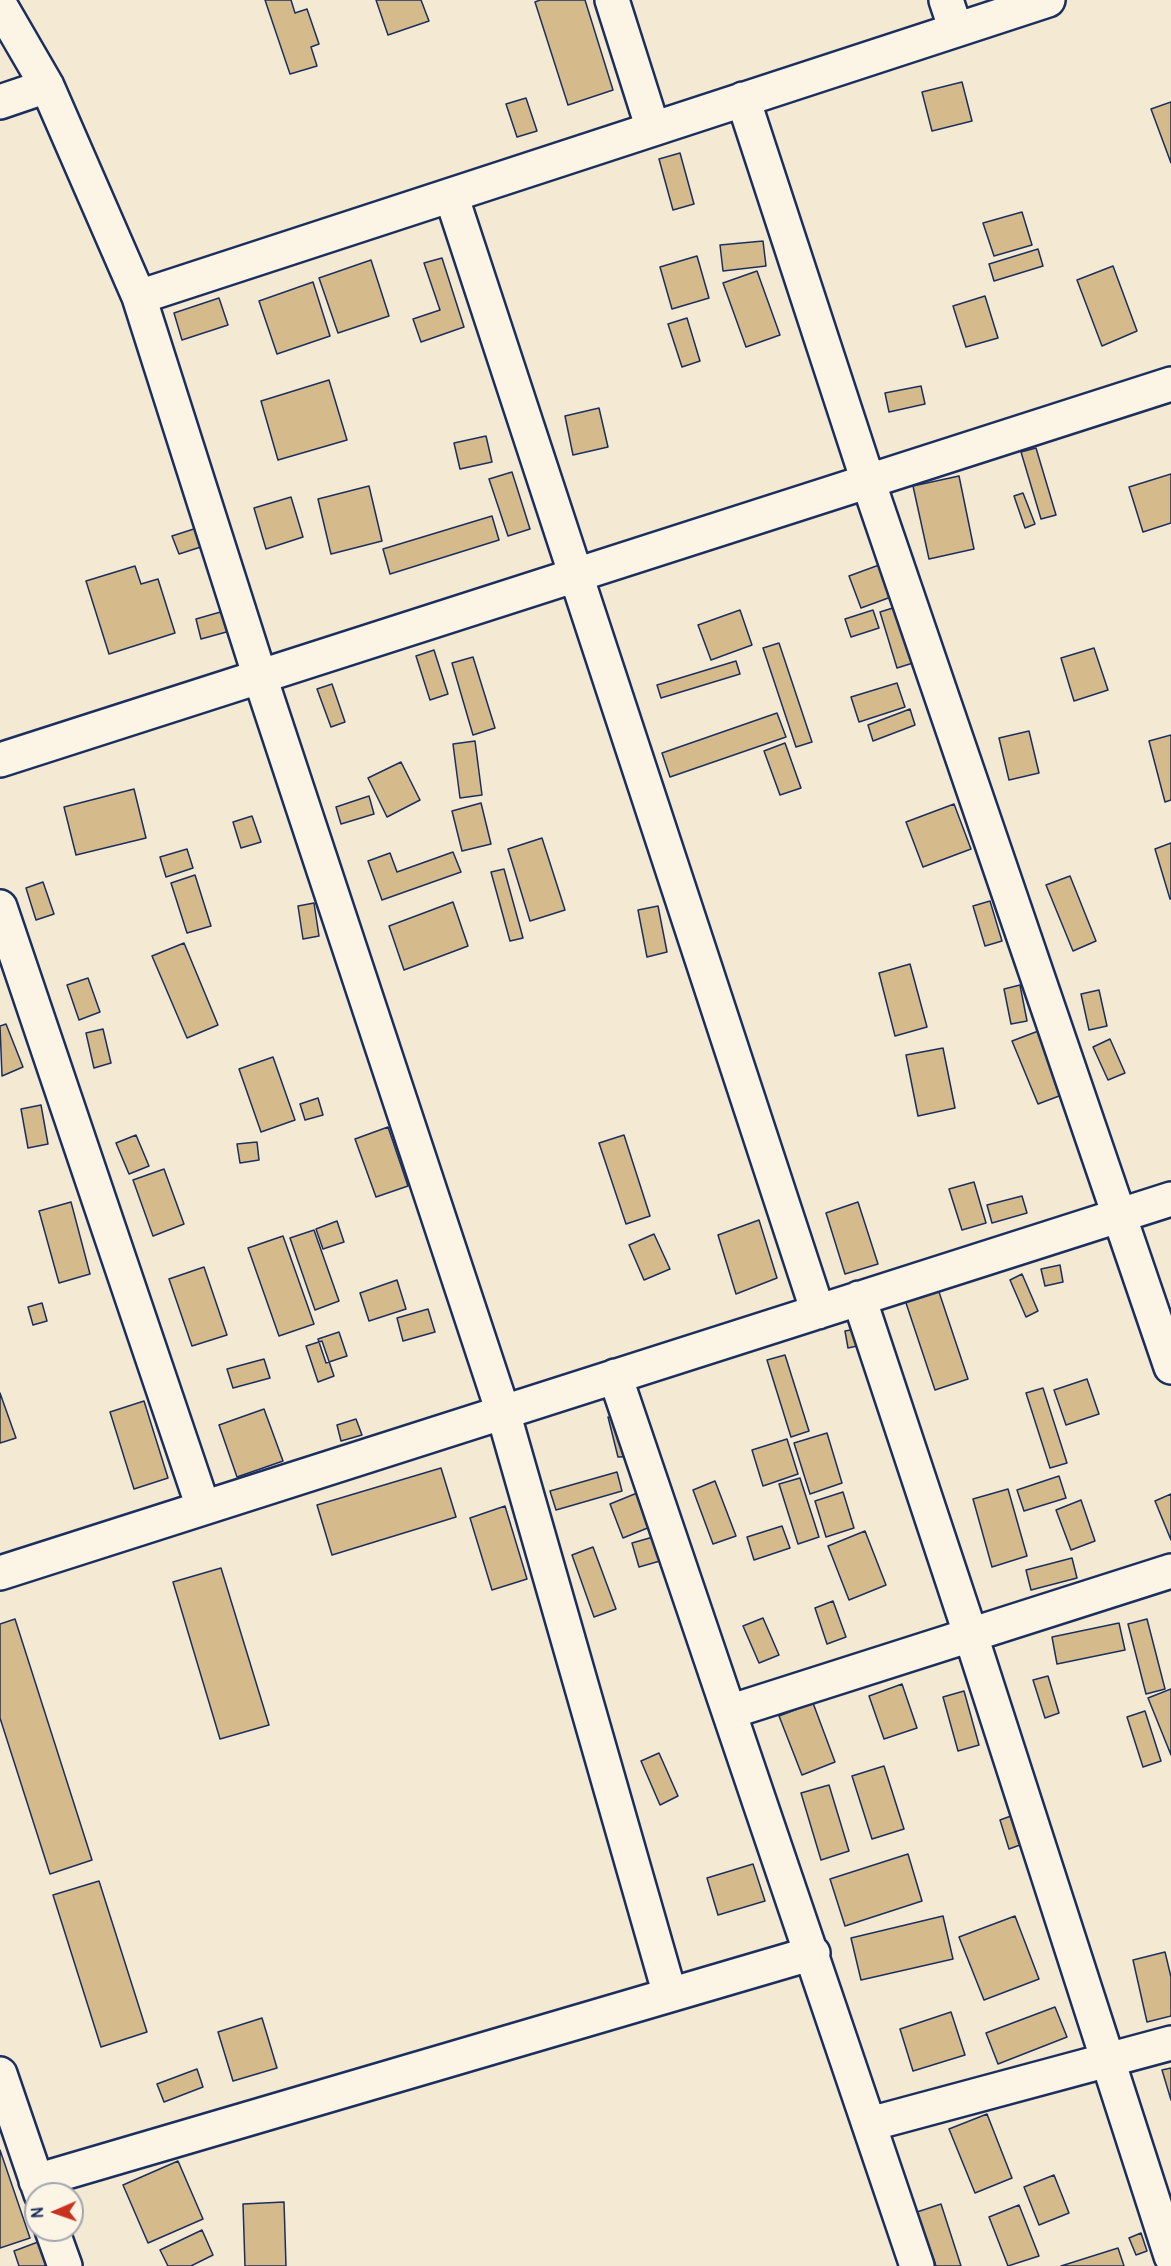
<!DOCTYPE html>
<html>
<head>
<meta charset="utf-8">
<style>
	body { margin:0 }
	#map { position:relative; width:1171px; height:2266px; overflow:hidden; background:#f4e9d3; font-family:Pangolin,sans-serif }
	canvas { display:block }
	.north { position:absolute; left:24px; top:2182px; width:60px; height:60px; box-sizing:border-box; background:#fcf5e5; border:2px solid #a2a6af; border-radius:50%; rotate:268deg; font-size:16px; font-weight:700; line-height:24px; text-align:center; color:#1b2f5e }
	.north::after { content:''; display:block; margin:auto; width:21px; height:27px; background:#c8321e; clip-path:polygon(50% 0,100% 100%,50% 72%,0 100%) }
</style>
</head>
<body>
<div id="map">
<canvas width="1171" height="2266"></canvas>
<div class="north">N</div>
</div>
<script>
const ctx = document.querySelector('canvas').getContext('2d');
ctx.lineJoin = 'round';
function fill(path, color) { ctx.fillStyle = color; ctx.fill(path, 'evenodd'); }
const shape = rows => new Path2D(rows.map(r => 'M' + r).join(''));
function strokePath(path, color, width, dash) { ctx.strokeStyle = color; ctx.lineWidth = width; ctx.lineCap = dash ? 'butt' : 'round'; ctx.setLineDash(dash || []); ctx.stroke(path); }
const building = shape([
	[265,0,291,0,295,13,307,9,319,44,311,47,317,66,290,74,265,0],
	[376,0,421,0,429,21,388,35,376,0],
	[540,0,585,0,613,90,568,105,535,2,540,0],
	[962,82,972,121,932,131,922,92,962,82],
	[526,98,537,131,517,137,506,104,526,98],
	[1171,102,1171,163,1151,109,1171,102],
	[680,153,694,204,673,210,659,159,680,153],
	[1022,212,1032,245,994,256,983,223,1022,212],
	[763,241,766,266,723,271,720,245,763,241],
	[1038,249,1043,266,994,281,989,264,1038,249],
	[697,256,709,298,672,309,660,267,697,256],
	[442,258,464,327,421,342,413,319,440,310,424,263,442,258],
	[371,260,389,316,338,333,319,278,371,260],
	[1113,266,1137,331,1102,346,1077,280,1113,266],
	[757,271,780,335,746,347,723,283,757,271],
	[313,282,330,336,277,354,259,301,313,282],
	[985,296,998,338,966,347,953,306,985,296],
	[219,298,228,325,182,340,174,313,219,298],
	[687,318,700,361,682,367,668,324,687,318],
	[329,380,347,440,278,460,261,401,329,380],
	[921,386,925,404,889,412,885,393,921,386],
	[599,408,608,447,573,455,565,416,599,408],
	[486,436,492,462,460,469,454,443,486,436],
	[1036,448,1056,515,1041,519,1021,452,1036,448],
	[512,472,530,529,508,536,489,479,512,472],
	[1171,474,1171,523,1143,532,1129,487,1171,474],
	[959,476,974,549,929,559,913,486,959,476],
	[369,486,382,541,331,554,318,499,369,486],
	[1023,493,1035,524,1025,528,1014,496,1023,493],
	[291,497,303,537,266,549,254,508,291,497],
	[492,516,499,540,390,574,383,549,492,516],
	[200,527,207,545,179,554,172,536,200,527],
	[879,565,891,597,861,608,849,576,879,565],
	[135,566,141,584,158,579,175,633,109,654,86,581,135,566],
	[896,607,913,663,897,668,880,612,896,607],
	[740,610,752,645,711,660,698,625,740,610],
	[873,610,879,628,851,637,845,619,873,610],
	[224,611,230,631,201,639,196,619,224,611],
	[779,643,812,742,796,747,763,648,779,643],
	[1094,648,1108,690,1074,701,1061,658,1094,648],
	[434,650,448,694,430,700,416,656,434,650],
	[473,657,495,728,473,735,452,663,473,657],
	[736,661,740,674,661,698,657,685,736,661],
	[897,683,905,707,859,722,851,697,897,683],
	[332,684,345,722,331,727,317,689,332,684],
	[910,709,915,725,873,741,868,725,910,709],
	[777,713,786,737,670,777,662,753,777,713],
	[1029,731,1039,773,1009,780,999,738,1029,731],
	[1171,735,1171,800,1165,802,1149,741,1171,735],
	[475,741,482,795,460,798,453,744,475,741],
	[785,743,801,788,780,795,764,751,785,743],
	[401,762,420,800,387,817,368,778,401,762],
	[134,789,146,838,76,855,64,807,134,789],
	[369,796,374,814,341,824,336,807,369,796],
	[481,803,491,844,462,851,452,811,481,803],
	[954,804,971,849,923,867,906,822,954,804],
	[252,816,261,842,241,848,233,822,252,816],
	[542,838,565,910,530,921,508,849,542,838],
	[1171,843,1171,899,1170,899,1155,849,1171,843],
	[187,849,193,868,166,877,160,857,187,849],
	[453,852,461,872,382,900,368,861,390,853,397,872,453,852],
	[504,869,523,938,510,941,491,872,504,869],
	[195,875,211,926,187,933,171,883,195,875],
	[1070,876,1096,941,1073,951,1046,885,1070,876],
	[43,882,54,914,36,920,26,888,43,882],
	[990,901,1002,941,985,946,973,906,990,901],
	[453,902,468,946,404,970,389,926,453,902],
	[314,903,319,936,303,939,298,906,314,903],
	[658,906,667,952,647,957,638,910,658,906],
	[184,943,218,1025,187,1038,152,956,184,943],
	[910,964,927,1027,895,1036,879,973,910,964],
	[88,978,100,1012,79,1020,67,985,88,978],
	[1020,985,1027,1021,1011,1024,1004,989,1020,985],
	[1099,990,1107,1026,1089,1030,1081,994,1099,990],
	[6,1024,23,1067,2,1076,0,1026,6,1024],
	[103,1029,111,1063,94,1068,86,1033,103,1029],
	[1041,1030,1067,1093,1038,1104,1012,1041,1041,1030],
	[1110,1039,1125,1073,1108,1080,1093,1047,1110,1039],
	[943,1048,955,1108,918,1116,906,1055,943,1048],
	[273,1057,295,1120,261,1132,239,1069,273,1057],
	[318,1098,323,1115,305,1120,300,1104,318,1098],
	[41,1105,48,1144,28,1148,21,1109,41,1105],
	[388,1127,408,1186,376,1197,355,1139,388,1127],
	[136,1135,149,1166,129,1174,116,1143,136,1135],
	[624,1135,650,1216,626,1224,599,1143,624,1135],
	[257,1142,259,1160,240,1163,237,1144,257,1142],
	[164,1169,184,1224,153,1236,133,1180,164,1169],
	[974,1182,986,1223,962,1230,949,1189,974,1182],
	[1022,1196,1027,1213,992,1223,987,1205,1022,1196],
	[71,1202,90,1274,59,1283,39,1211,71,1202],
	[858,1202,878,1264,845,1274,826,1213,858,1202],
	[759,1220,777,1278,736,1294,718,1235,759,1220],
	[337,1221,344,1242,323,1249,316,1229,337,1221],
	[314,1230,339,1301,315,1310,290,1238,314,1230],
	[654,1234,670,1269,644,1280,629,1245,654,1234],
	[283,1236,314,1324,279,1336,248,1248,283,1236],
	[1060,1265,1063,1282,1045,1286,1041,1269,1060,1265],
	[204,1267,227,1335,192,1346,169,1279,204,1267],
	[1022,1274,1038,1311,1026,1317,1010,1280,1022,1274],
	[397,1280,406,1309,369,1321,360,1293,397,1280],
	[938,1289,968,1379,935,1390,905,1300,938,1289],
	[42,1303,47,1321,33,1325,28,1307,42,1303],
	[428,1309,435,1332,403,1341,397,1318,428,1309],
	[862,1328,866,1344,848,1348,845,1331,862,1328],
	[339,1332,347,1356,326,1363,318,1339,339,1332],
	[322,1341,334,1376,318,1382,306,1346,322,1341],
	[785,1355,809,1431,791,1437,767,1360,785,1355],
	[264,1359,270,1378,233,1388,227,1369,264,1359],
	[1087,1379,1099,1414,1066,1425,1054,1390,1087,1379],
	[1043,1388,1067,1463,1050,1468,1026,1393,1043,1388],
	[0,1393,16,1438,0,1443,0,1393],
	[144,1401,168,1478,134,1489,110,1412,144,1401],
	[264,1409,283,1461,237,1477,219,1425,264,1409],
	[608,1417,627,1419,641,1456,618,1457,608,1417],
	[356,1419,362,1435,341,1441,337,1425,356,1419],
	[827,1433,842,1483,810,1494,794,1443,827,1433],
	[787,1439,798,1474,763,1486,752,1450,787,1439],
	[441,1468,456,1517,332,1555,317,1505,441,1468],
	[617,1472,622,1491,556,1510,550,1491,617,1472],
	[1059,1476,1066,1498,1024,1511,1017,1490,1059,1476],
	[800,1478,819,1537,798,1544,779,1484,800,1478],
	[715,1481,736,1536,713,1544,693,1490,715,1481],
	[1008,1489,1027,1556,992,1567,973,1499,1008,1489],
	[642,1491,655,1525,623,1538,610,1504,642,1491],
	[843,1492,854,1528,826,1537,815,1501,843,1492],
	[1171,1494,1171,1540,1155,1501,1171,1494],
	[1081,1500,1095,1541,1071,1550,1056,1510,1081,1500],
	[505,1506,527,1579,492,1590,470,1518,505,1506],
	[782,1526,790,1548,754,1560,747,1537,782,1526],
	[865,1531,886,1585,849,1600,828,1546,865,1531],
	[660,1535,667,1559,639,1567,632,1543,660,1535],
	[593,1547,616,1609,594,1617,572,1555,593,1547],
	[1072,1558,1077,1578,1031,1590,1026,1570,1072,1558],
	[221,1568,269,1725,220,1739,173,1582,221,1568],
	[833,1601,846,1637,827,1644,815,1608,833,1601],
	[763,1618,779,1655,759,1663,743,1626,763,1618],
	[15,1619,92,1860,50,1874,0,1718,0,1624,15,1619],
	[1147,1619,1165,1689,1146,1694,1128,1624,1147,1619],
	[1119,1623,1125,1650,1057,1664,1052,1637,1119,1623],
	[1048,1676,1059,1713,1045,1718,1033,1680,1048,1676],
	[902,1684,917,1728,884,1739,869,1696,902,1684],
	[1171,1689,1171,1755,1148,1698,1171,1689],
	[964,1691,979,1745,958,1751,943,1697,964,1691],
	[813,1703,835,1762,802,1775,779,1716,813,1703],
	[1145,1711,1161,1761,1143,1767,1127,1717,1145,1711],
	[659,1753,678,1796,660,1805,641,1761,659,1753],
	[884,1766,904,1829,872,1839,852,1776,884,1766],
	[829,1785,849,1851,821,1860,801,1793,829,1785],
	[1019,1813,1028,1842,1009,1849,1000,1820,1019,1813],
	[908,1854,922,1901,845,1926,830,1879,908,1854],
	[753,1864,765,1901,718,1915,707,1878,753,1864],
	[99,1881,147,2032,101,2047,53,1895,99,1881],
	[943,1916,953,1959,861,1980,851,1938,943,1916],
	[1015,1916,1039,1979,984,2000,959,1937,1015,1916],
	[1165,1952,1171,1977,1171,2016,1147,2022,1133,1960,1165,1952],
	[1055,2007,1067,2037,998,2064,986,2033,1055,2007],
	[951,2012,965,2055,913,2071,900,2029,951,2012],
	[262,2018,277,2068,233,2081,218,2032,262,2018],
	[1171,2068,1171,2100,1162,2070,1171,2068],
	[197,2069,203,2087,164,2102,157,2084,197,2069],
	[987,2114,1012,2178,975,2193,949,2129,987,2114],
	[0,2150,30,2238,0,2248,0,2150],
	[178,2161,203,2219,148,2243,123,2185,178,2161],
	[1054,2175,1069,2213,1039,2225,1024,2187,1054,2175],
	[284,2202,286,2266,245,2266,243,2204,284,2202],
	[941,2204,961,2266,936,2266,917,2212,941,2204],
	[1019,2205,1039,2256,1008,2266,989,2217,1019,2205],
	[202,2230,213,2255,191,2266,168,2266,160,2250,202,2230],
	[1141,2233,1147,2251,1136,2255,1129,2238,1141,2233],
	[38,2242,46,2266,19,2266,14,2251,38,2242],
	[1118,2248,1124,2266,1061,2266,1118,2248]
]);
fill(building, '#d5bb8b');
strokePath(building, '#1b2f5e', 1.5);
const minor = shape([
	[612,0,653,129],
	[946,0,956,30],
	[0,5,47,86,139,297,260,677,503,1412,670,1995],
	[743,99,868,481,1171,1367],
	[0,102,47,86],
	[451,195,818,1312],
	[139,297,1048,0],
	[0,760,1171,384],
	[0,907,203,1507],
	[859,1298,971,1636,1171,2256],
	[615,1376,917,2266],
	[0,1573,1171,1199],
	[729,1712,1171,1571],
	[0,2074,41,2194],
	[870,2124,1171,2043],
	[36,2181,813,1953],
	[52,2230,65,2266]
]);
strokePath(minor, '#1b2f5e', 38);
strokePath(minor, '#fcf5e5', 33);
</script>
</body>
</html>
